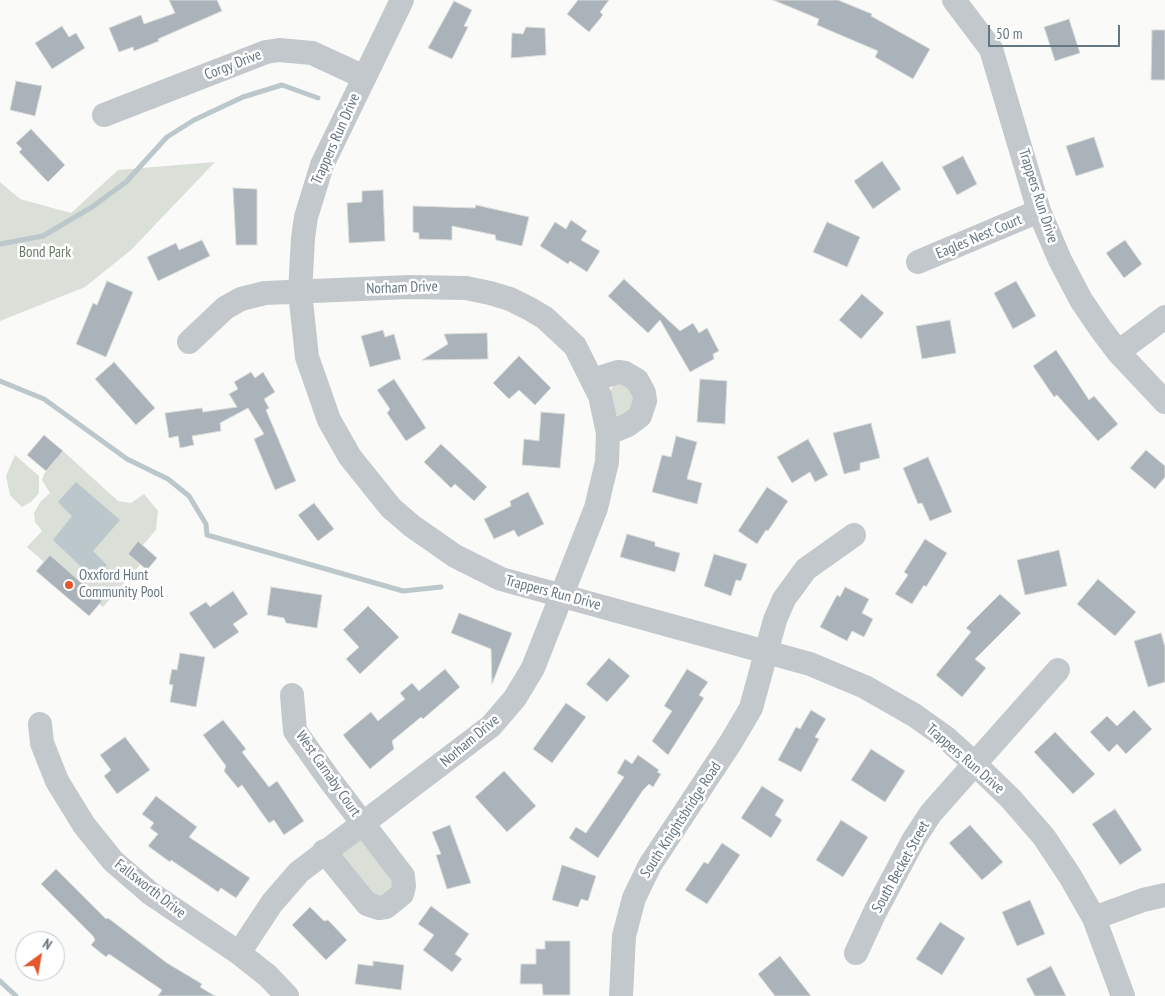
<!DOCTYPE html>
<html>
<head>
<meta charset="utf-8">
<style>
	body { margin:0 }
	#map { position:relative; width:1165px; height:996px; overflow:hidden; background:#fafaf8; font-family:"PT Sans Narrow",sans-serif }
	canvas { display:block }
	.north { position:absolute; left:15px; top:931px; width:50px; height:50px; box-sizing:border-box; background:#fff; border:1px solid #c1c8cd; border-radius:50%; rotate:32deg; font-size:14px; font-weight:700; line-height:20px; text-align:center; color:#657683 }
	.north::after { content:''; display:block; margin:auto; width:18px; height:22px; background:#e4572e; clip-path:polygon(50% 0,100% 100%,50% 72%,0 100%) }
	.scale { position:absolute; left:988px; top:25px; width:132px; height:22px; box-sizing:border-box; border:2px solid #657683; border-top:0; padding-left:6px; font-size:15px; line-height:18px; white-space:nowrap; color:#657683; -webkit-text-stroke:4px #fff; paint-order:stroke }
</style>
</head>
<body>
<div id="map">
<canvas width="1165" height="996"></canvas>
<div class="north">N</div>
<div class="scale">50 m</div>
</div>
<script>
const ctx = document.querySelector('canvas').getContext('2d');
ctx.lineJoin = 'round';
function fill(path, color) { ctx.fillStyle = color; ctx.fill(path, 'evenodd'); }
const shape = rows => new Path2D(rows.map(r => 'M' + r).join(''));
function strokePath(path, color, width, dash) { ctx.strokeStyle = color; ctx.lineWidth = width; ctx.lineCap = dash ? 'butt' : 'round'; ctx.setLineDash(dash || []); ctx.stroke(path); }
function write(font, color, halo, rows, align = 'center') {
  ctx.font = font + ' "PT Sans Narrow",sans-serif'; ctx.lineWidth = 5; ctx.setLineDash([]); ctx.textBaseline = 'middle'; ctx.strokeStyle = halo; ctx.fillStyle = color; for (const [text, x, y, turn = 0] of rows) {
    ctx.save(); ctx.translate(x, y); ctx.rotate((+turn || 0) * Math.PI / 180); ctx.textAlign = isNaN(turn) ? turn : align; if (halo) ctx.strokeText(text, 0, 0); ctx.fillText(text, 0, 0); ctx.restore();
  }
}
fill(shape([
	[215,162,131,250,85,287,0,321,0,182,20,199,71,213,118,170],
	[622,382,628,385,638,406,621,419,616,415,610,391,614,385],
	[63,451,118,501,131,503,144,494,158,511,156,530,143,545,138,541,128,554,140,565,103,607,99,604,102,601,50,555,44,562,27,547,42,531,35,522,34,513,41,501,50,493,42,480,44,474],
	[15,455,39,476,39,493,31,502,22,507,10,495,6,476],
	[360,839,367,839,396,889,375,899,342,858,342,853]
]), '#dadfd7');
fill(shape([
	[76,482,120,520,93,551,107,565,94,579,53,540,72,516,58,502]
]), '#bbc7cb');
strokePath(shape([
	[0,244,43,236,92,207,126,182,167,137,194,120,243,97,282,85,318,98],
	[0,381,44,399,127,459,168,479,189,496,206,524,207,535,403,591,441,587],
	[0,981,16,996]
]), '#bbc7cb', 5);
const building = shape([
	[169,0,217,0,222,11,158,39,159,41,134,51,133,47,119,52,109,28,141,15,144,24,175,13,169,0],
	[578,0,609,0,600,12,603,15,589,32,567,14,578,0],
	[773,0,838,0,872,14,871,16,930,49,913,79,875,57,878,51,817,25,819,19,773,0],
	[454,1,472,10,464,26,468,27,452,59,428,48,454,1],
	[1069,19,1080,53,1055,61,1044,27,1069,19],
	[62,26,69,37,76,33,85,48,52,69,35,43,62,26],
	[526,27,545,28,546,55,511,58,512,33,523,34,526,27],
	[1152,30,1165,30,1165,80,1151,80,1152,30],
	[16,81,42,86,35,116,10,110,16,81],
	[31,129,65,165,48,182,19,152,22,149,16,143,31,129],
	[1094,137,1104,167,1076,176,1066,146,1094,137],
	[963,156,977,184,957,195,942,167,963,156],
	[882,161,901,189,873,209,854,181,882,161],
	[233,188,257,189,257,245,236,245,233,188],
	[383,190,385,241,349,243,347,203,362,202,362,191,383,190],
	[476,205,529,217,522,246,496,240,495,235,452,226,452,240,419,239,419,233,413,232,413,206,475,208,476,205],
	[571,220,587,231,581,240,600,251,587,272,570,261,568,264,540,246,555,222,566,229,571,220],
	[827,222,860,237,847,267,813,252,827,222],
	[202,240,210,256,158,281,147,257,176,243,179,250,202,240],
	[1125,240,1142,264,1124,278,1106,253,1125,240],
	[624,279,680,331,693,323,699,333,707,328,719,351,713,354,714,359,690,372,660,320,648,333,608,296,624,279],
	[107,281,133,292,106,357,76,344,93,303,97,305,107,281],
	[1016,281,1036,316,1013,329,994,293,1016,281],
	[862,294,884,313,861,339,839,320,862,294],
	[950,320,956,353,922,359,916,326,950,320],
	[383,330,385,337,394,334,401,359,370,367,361,336,383,330],
	[487,333,488,359,422,360,448,344,444,334,487,333],
	[1056,350,1089,400,1094,396,1118,424,1098,441,1057,395,1054,397,1033,366,1056,350],
	[519,356,551,388,535,405,519,390,509,399,493,383,519,356],
	[114,362,155,408,136,425,95,379,114,362],
	[251,372,255,378,263,372,275,392,264,399,269,408,266,410,296,481,275,490,254,439,264,434,248,408,220,423,221,431,192,436,194,445,180,448,178,436,169,438,165,413,202,408,203,412,237,407,229,394,238,389,234,382,251,372],
	[394,379,426,428,406,441,387,413,390,409,377,390,394,379],
	[700,379,727,381,725,424,697,422,700,379],
	[541,412,565,414,560,468,522,465,524,439,539,441,541,412],
	[871,423,880,458,860,463,860,470,844,474,833,433,871,423],
	[44,435,63,451,46,471,27,455,44,435],
	[676,436,697,442,687,479,702,483,697,504,652,492,662,455,671,457,676,436],
	[808,439,828,475,815,482,810,472,792,483,777,457,808,439],
	[441,444,487,487,474,501,455,484,451,488,424,462,441,444],
	[1146,450,1165,466,1165,477,1155,489,1130,468,1146,450],
	[928,457,952,512,930,521,922,503,918,504,903,468,928,457],
	[767,487,788,501,768,531,766,530,757,544,738,531,767,487],
	[528,492,544,524,518,537,514,530,494,539,484,519,511,506,510,501,528,492],
	[314,503,334,529,318,541,298,515,314,503],
	[627,534,655,542,655,546,680,553,675,572,620,557,627,534],
	[925,539,947,553,926,587,924,585,912,604,895,594,908,575,904,572,925,539],
	[138,541,157,558,147,570,128,554,138,541],
	[1059,550,1067,586,1025,595,1017,560,1059,550],
	[714,554,747,564,741,581,736,580,731,596,704,586,714,554],
	[50,555,102,601,89,616,36,571,50,555],
	[1098,579,1136,612,1115,636,1077,604,1098,579],
	[271,587,322,595,317,628,286,623,284,618,267,615,271,587],
	[845,587,869,599,862,613,873,619,864,637,852,631,847,641,820,627,837,595,840,597,845,587],
	[233,591,248,614,233,624,239,632,214,649,189,613,206,602,210,607,233,591],
	[1000,594,1021,613,975,659,986,668,962,697,936,675,971,632,966,628,1000,594],
	[368,606,399,637,360,674,346,659,359,647,343,630,368,606],
	[459,613,512,633,492,684,491,649,451,633,459,613],
	[1161,633,1165,647,1165,682,1148,687,1134,641,1161,633],
	[180,653,205,657,196,707,170,702,173,685,169,684,172,669,177,670,180,653],
	[609,658,630,676,607,702,586,684,609,658],
	[445,669,460,687,423,719,421,717,392,741,394,749,370,769,343,735,371,712,378,721,405,699,400,693,412,683,419,691,445,669],
	[687,669,708,682,699,695,704,698,668,755,652,741,672,711,664,706,687,669],
	[566,703,586,717,552,763,533,749,566,703],
	[811,710,826,719,815,737,819,739,801,772,778,760,796,727,800,729,811,710],
	[1134,710,1152,729,1126,754,1117,744,1109,752,1090,732,1107,716,1117,726,1134,710],
	[223,720,246,749,242,752,269,787,277,781,304,821,284,835,274,820,269,823,242,785,238,788,224,771,226,766,203,735,223,720],
	[1055,732,1095,774,1073,794,1034,752,1055,732],
	[125,737,150,770,117,794,104,776,111,770,100,755,125,737],
	[871,749,905,771,885,802,851,780,871,749],
	[638,755,659,770,657,772,661,774,653,787,649,784,643,790,598,858,569,838,576,827,586,833,624,777,617,773,625,759,632,764,638,755],
	[504,771,536,806,507,832,475,797,504,771],
	[762,786,784,800,775,815,782,820,771,838,741,818,762,786],
	[156,796,197,827,189,837,250,878,236,898,221,888,218,892,171,860,170,862,148,846,158,834,150,828,154,823,142,814,156,796],
	[1115,809,1142,850,1120,865,1092,824,1115,809],
	[841,820,868,837,843,877,816,860,841,820],
	[450,825,471,883,447,889,436,855,441,854,432,832,450,825],
	[970,825,1003,862,982,880,949,843,970,825],
	[722,843,740,855,707,904,685,890,704,862,708,864,722,843],
	[562,865,596,876,588,901,581,899,578,907,552,900,562,865],
	[56,869,106,919,108,918,167,963,202,984,200,987,215,996,158,996,162,990,109,954,106,957,91,945,95,940,93,936,41,884,56,869],
	[1030,900,1045,934,1017,946,1002,912,1030,900],
	[431,906,469,934,455,954,462,959,452,972,423,950,434,935,418,924,431,906],
	[310,907,324,921,328,920,347,940,326,960,292,925,310,907],
	[940,922,965,938,942,975,916,959,940,922],
	[545,941,570,941,570,995,543,995,542,984,520,984,521,964,536,964,536,949,545,949,545,941],
	[780,956,811,996,775,996,758,974,780,956],
	[373,961,404,965,401,990,355,984,358,964,373,966,373,961],
	[1051,966,1066,996,1035,996,1026,979,1051,966]
]);
fill(building, '#aab3b9');
strokePath(building, '#dcdcda', 1);
strokePath(shape([
	[402,0,322,165,306,217,303,238,300,292,307,357,329,420,350,457,391,508,412,526,455,556,501,579,810,664,865,687,914,715,945,737,975,764,1011,799,1044,837,1070,876,1094,918,1123,996],
	[954,0,991,49,1039,211,1060,260,1081,300,1100,328,1118,352,1165,402],
	[104,115,266,52,279,50,312,53,364,77],
	[918,262,1039,211],
	[189,342,225,308,241,299,265,293,409,287,466,288,490,293,510,299,530,309,545,318,575,346,600,396,608,433,607,462,596,508,533,668,515,698,491,726,299,872,272,903,239,953],
	[1118,352,1165,317],
	[593,380,618,372,625,373,637,380,644,393,645,401,640,416,628,425,608,433],
	[292,695,295,731,329,779,403,876,404,886,402,894,386,907,379,908,367,904,324,851],
	[40,724,42,743,57,781,84,825,113,861,150,893,239,953,268,976,287,996],
	[1094,918,1143,900,1165,895],
	[856,953,875,912,914,839,931,813,1058,670],
	[621,996,624,936,634,898,650,865,731,742,751,708,775,620,784,599,806,569,854,535]
]), '#c3c8cc', 24);
for (const [x, y, r, color] of [
	[69,585,5,"#e4572e"]
]) { const dot = new Path2D(); dot.arc(x, y, r, 0, 2 * Math.PI); ctx.fillStyle = color; ctx.fill(dot); strokePath(dot, '#fff', 2); }
write('15px', '#657683', '#fff', [
	["Corgy Drive",233,65,-21],
	["Trappers Run Drive",336,139,-66],
	["Trappers Run Drive",1038,196,72],
	["Eagles Nest Court",979,237,-23],
	["Norham Drive",402,288,-2],
	["Trappers Run Drive",553,593,15],
	["Norham Drive",470,741,-40],
	["Trappers Run Drive",965,759,41],
	["West Carnaby Court",328,774,55],
	["South Knightsbridge Road",681,820,-57],
	["South Becket Street",901,867,-61],
	["Fallsworth Drive",150,889,38]
]);
write('15px', '#687a64', '#fff', [
	["Bond Park",45,253]
]);
write('15px', '#657683', '#fff', [
	["Oxxford Hunt",79,576],
	["Community Pool",79,593]
], 'left');
</script>
</body>
</html>
